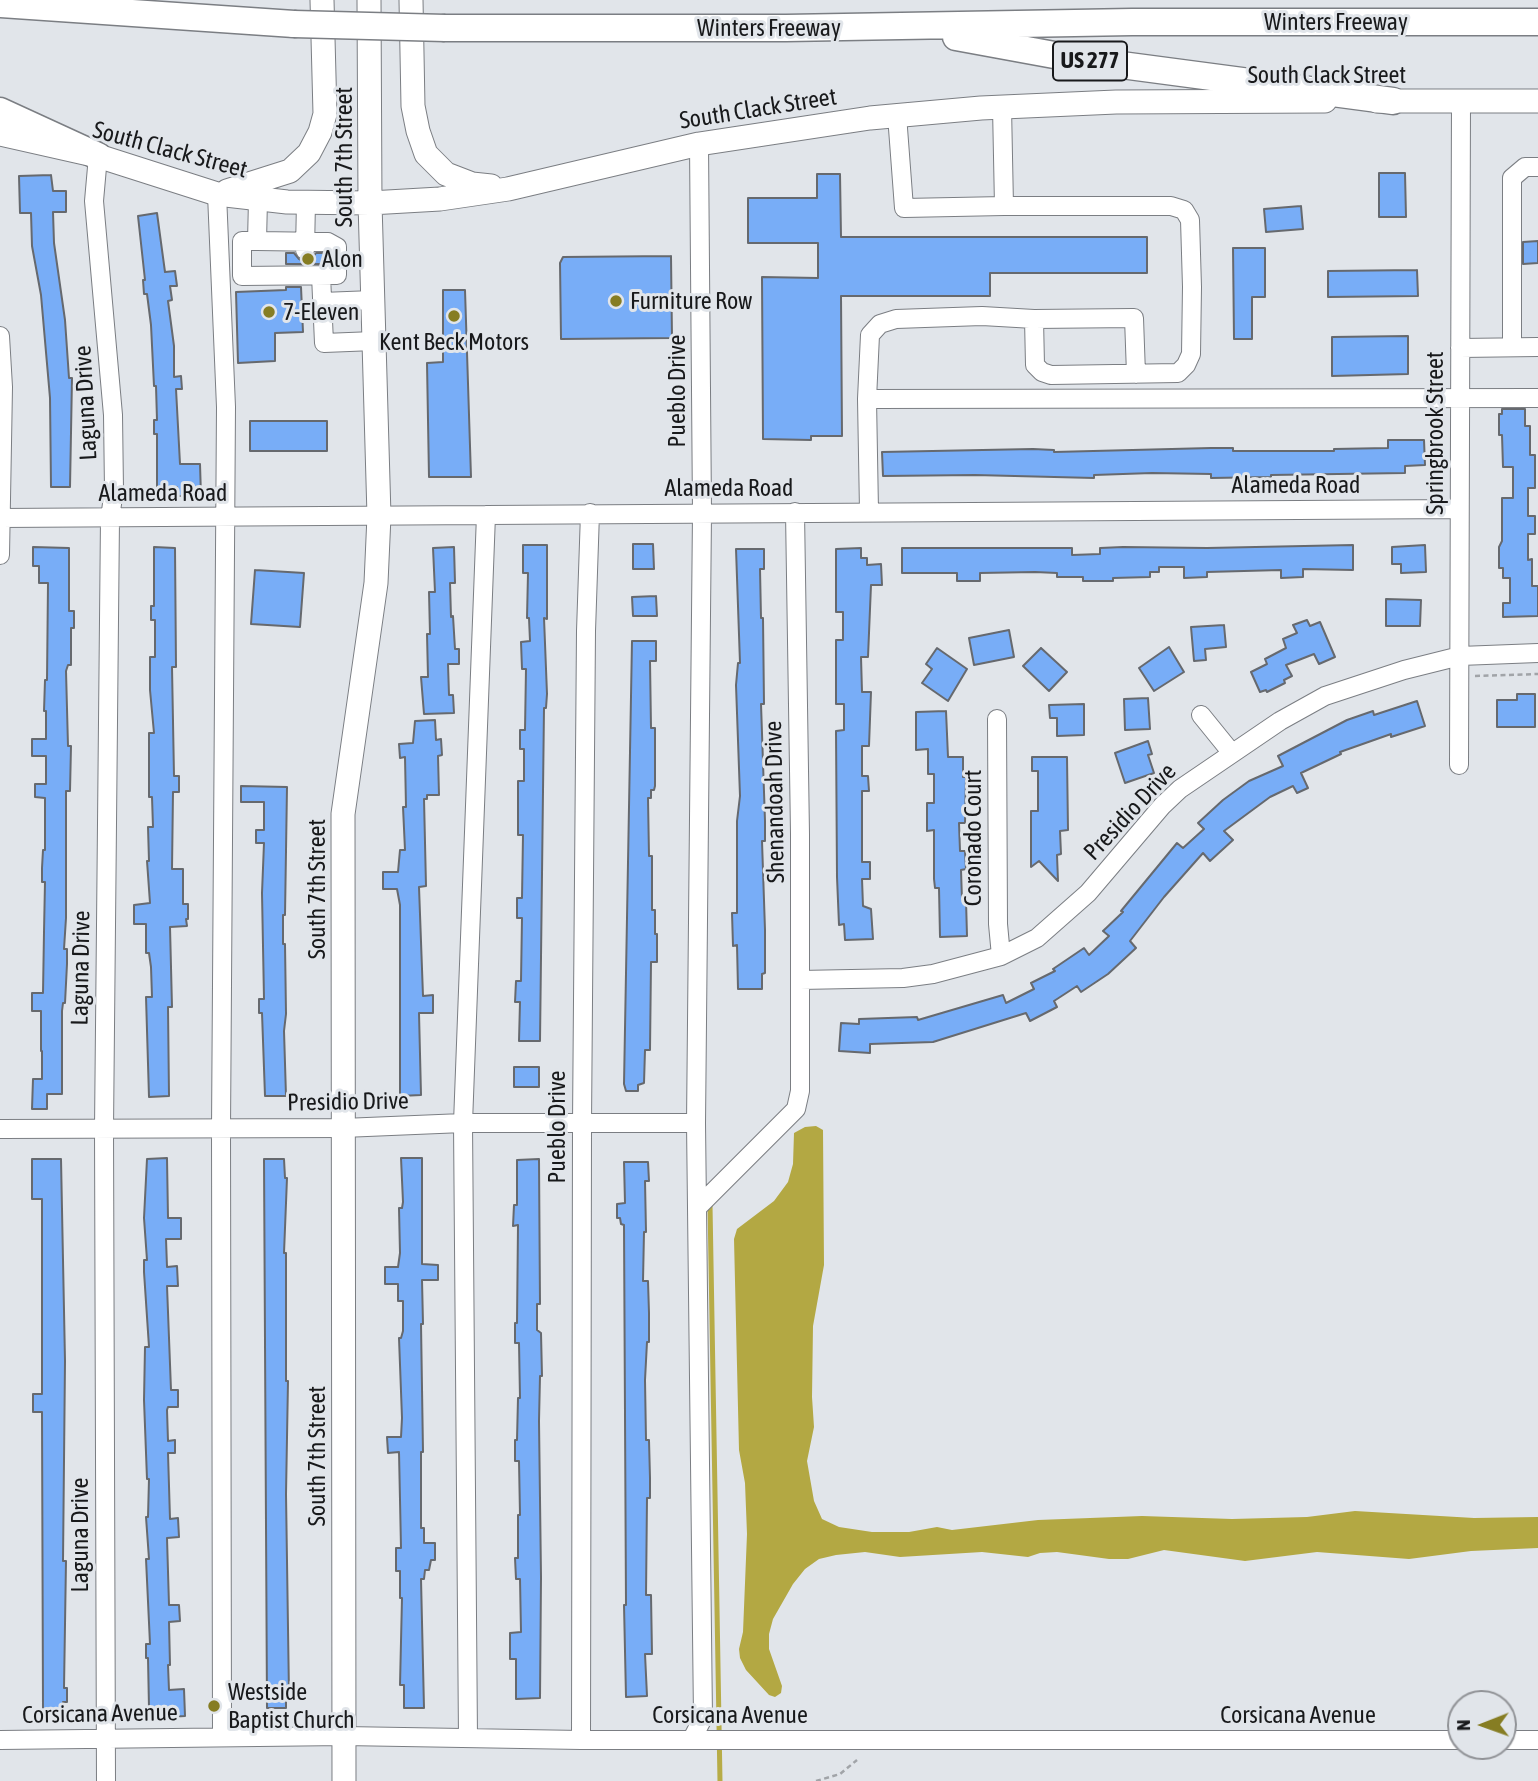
<!DOCTYPE html>
<html>
<head>
<meta charset="utf-8">
<style>
	body { margin:0 }
	#map { position:relative; width:1538px; height:1781px; overflow:hidden; background:#e1e5ea; font-family:"Asap Condensed",sans-serif }
	canvas { display:block }
	.north { position:absolute; left:1447px; top:1690px; width:70px; height:70px; box-sizing:border-box; background:#e1e5ea; border:2px solid #919397; border-radius:50%; rotate:269deg; font-size:19px; font-weight:700; line-height:28px; text-align:center; color:#18191b }
	.north::after { content:''; display:block; margin:auto; width:24px; height:32px; background:#867d23; clip-path:polygon(50% 0,100% 100%,50% 72%,0 100%) }
</style>
</head>
<body>
<div id="map">
<canvas width="1538" height="1781"></canvas>
<div class="north">N</div>
</div>
<script>
const ctx = document.querySelector('canvas').getContext('2d');
ctx.lineJoin = 'round';
function fill(path, color) { ctx.fillStyle = color; ctx.fill(path, 'evenodd'); }
const shape = rows => new Path2D(rows.map(r => 'M' + r).join(''));
function strokePath(path, color, width, dash) { ctx.strokeStyle = color; ctx.lineWidth = width; ctx.lineCap = dash ? 'butt' : 'round'; ctx.setLineDash(dash || []); ctx.stroke(path); }
function write(font, color, halo, rows, align = 'center') {
  ctx.font = font + ' "Asap Condensed",sans-serif'; ctx.lineWidth = 6; ctx.setLineDash([]); ctx.textBaseline = 'middle'; ctx.strokeStyle = halo; ctx.fillStyle = color; for (const [text, x, y, turn = 0] of rows) {
    ctx.save(); ctx.translate(x, y); ctx.rotate((+turn || 0) * Math.PI / 180); ctx.textAlign = isNaN(turn) ? turn : align; if (halo) ctx.strokeText(text, 0, 0); ctx.fillText(text, 0, 0); ctx.restore();
  }
}
fill(shape([
	[816,1126,823,1130,824,1265,813,1326,812,1397,814,1427,807,1461,814,1501,822,1519,839,1527,872,1532,909,1532,937,1527,952,1530,1038,1520,1142,1516,1232,1519,1307,1517,1355,1511,1474,1518,1538,1517,1538,1548,1471,1551,1409,1559,1317,1552,1245,1561,1164,1550,1128,1559,1109,1559,1057,1552,1040,1553,1028,1557,982,1552,900,1557,865,1552,836,1555,819,1559,805,1569,793,1584,773,1619,769,1634,769,1649,782,1686,781,1693,775,1697,769,1695,746,1670,740,1658,739,1649,743,1632,747,1534,745,1483,739,1450,734,1239,737,1229,774,1201,788,1182,793,1164,794,1133,805,1127]
]), '#b3a843');
strokePath(shape([
	[710,1205,720,1781]
]), '#b7ac47', 5);
const building = shape([
	[1379,173,1405,173,1406,217,1379,217,1379,173],
	[817,174,840,174,841,237,1147,237,1147,273,990,273,990,296,841,296,842,436,811,436,811,440,763,439,762,277,818,278,818,243,748,243,748,198,817,198,817,174],
	[51,175,53,191,66,191,66,212,53,212,54,243,65,320,69,378,72,378,70,487,51,487,50,398,41,295,32,246,31,213,20,213,19,176,51,175],
	[1301,206,1303,229,1266,232,1264,209,1301,206],
	[157,213,165,272,175,271,177,286,170,286,172,300,168,301,174,346,174,377,181,376,182,389,176,389,180,464,200,464,201,496,177,496,177,487,157,487,157,434,154,434,154,420,157,420,156,386,154,386,151,325,147,294,144,294,143,280,145,280,138,216,157,213],
	[1538,241,1538,263,1523,264,1523,242,1538,241],
	[1233,248,1265,248,1265,297,1252,297,1252,339,1234,339,1233,248],
	[286,253,294,253,299,259,304,261,311,260,316,253,325,253,326,264,286,264,286,253],
	[671,256,672,338,561,339,560,263,563,257,671,256],
	[1417,270,1418,296,1328,297,1328,271,1417,270],
	[286,287,301,287,303,332,275,333,275,361,238,363,236,292,286,290,286,287],
	[443,290,465,290,471,477,429,477,427,363,443,362,443,290],
	[1408,336,1408,374,1332,376,1332,337,1408,336],
	[1502,409,1525,409,1525,426,1530,426,1530,455,1535,455,1535,488,1528,488,1528,516,1535,516,1535,534,1528,534,1528,560,1532,559,1532,586,1538,586,1538,616,1503,617,1503,603,1510,603,1510,578,1503,578,1503,568,1499,568,1499,547,1502,541,1502,498,1513,498,1513,467,1503,467,1502,435,1499,435,1499,414,1502,414,1502,409],
	[250,421,327,421,327,451,250,451,250,421],
	[1388,440,1424,440,1425,465,1405,466,1405,473,1271,475,1271,477,1211,478,1211,474,1152,473,1094,475,1094,478,975,475,883,476,882,452,1033,449,1054,450,1054,452,1211,448,1233,448,1233,451,1334,451,1334,449,1388,448,1388,440],
	[633,544,653,544,654,569,633,569,633,544],
	[523,545,547,545,547,619,544,618,547,694,546,708,544,708,540,1041,519,1041,520,1002,515,1002,516,981,521,981,522,918,517,918,517,898,522,898,523,835,518,835,518,781,524,781,524,749,520,749,520,730,525,730,526,669,522,669,521,642,530,641,529,618,527,618,528,573,523,573,523,545],
	[1353,545,1353,570,1303,569,1303,577,1281,578,1281,570,1207,572,1207,577,1184,578,1184,567,1159,567,1159,572,1150,572,1150,577,1113,578,1113,581,1083,581,1083,577,1057,577,1057,573,1035,572,980,573,980,581,957,581,957,573,902,573,902,548,1072,548,1072,555,1100,554,1100,548,1123,547,1207,548,1353,545],
	[1425,545,1426,572,1401,573,1401,564,1392,564,1392,547,1425,545],
	[33,547,69,548,69,611,74,611,74,628,71,628,71,665,68,665,66,671,68,746,71,746,70,791,66,791,66,918,64,949,67,949,67,964,65,1003,63,1003,62,1011,62,1094,47,1094,47,1109,32,1109,33,1079,42,1079,42,1051,41,1051,41,1011,32,1011,32,993,43,993,44,932,45,882,42,882,42,868,43,850,45,850,45,798,35,797,35,784,46,784,46,756,32,756,32,739,46,739,46,711,44,711,45,680,47,680,48,583,39,583,39,566,33,566,33,547],
	[154,547,175,548,176,667,172,667,174,776,179,776,179,792,173,792,172,869,183,869,183,904,188,904,188,919,186,919,187,926,170,927,172,1007,168,1007,169,1096,149,1097,146,997,152,997,151,967,149,953,146,953,146,924,134,924,134,905,150,903,147,861,149,861,148,827,153,827,152,797,149,797,149,733,154,733,150,690,150,657,155,657,155,620,151,620,151,606,154,606,154,547],
	[454,547,455,583,450,583,451,617,453,616,455,649,459,649,459,664,448,664,449,695,453,695,454,713,424,714,421,677,428,677,427,634,430,634,429,592,435,592,433,548,454,547],
	[861,548,861,558,867,558,867,565,881,564,882,585,871,585,868,657,861,657,862,692,871,692,869,746,862,746,862,776,868,776,869,791,862,791,862,862,870,862,870,879,862,879,863,906,871,909,873,939,845,940,844,924,839,925,837,877,836,731,844,730,844,704,836,704,836,640,843,640,843,612,836,612,836,549,861,548],
	[736,549,764,549,764,569,760,569,761,618,763,618,764,704,761,704,765,821,765,841,762,841,765,930,765,973,762,974,762,989,738,989,737,945,733,946,732,913,737,913,737,821,740,796,736,685,738,663,740,663,736,549],
	[255,570,304,573,300,627,251,624,255,570],
	[656,596,657,616,633,616,632,597,656,596],
	[1386,599,1421,600,1420,626,1386,626,1386,599],
	[1307,620,1310,626,1320,622,1335,657,1319,664,1314,654,1286,665,1292,676,1284,680,1285,683,1267,692,1266,690,1260,692,1251,672,1267,664,1265,659,1286,648,1283,639,1297,633,1293,625,1307,620],
	[1224,625,1226,647,1205,649,1206,660,1194,661,1191,627,1224,625],
	[1009,630,1014,657,974,665,969,638,1009,630],
	[632,641,656,641,656,661,650,661,651,728,655,728,655,786,654,790,651,790,651,798,648,798,649,856,652,856,652,910,655,910,655,934,657,934,657,962,651,962,650,1050,645,1050,644,1083,638,1085,638,1091,626,1091,624,1084,632,641],
	[1169,647,1184,672,1154,691,1139,668,1169,647],
	[937,648,967,669,948,701,922,683,932,669,926,664,937,648],
	[1041,648,1067,672,1049,691,1023,666,1041,648],
	[1517,694,1535,694,1535,727,1497,727,1497,700,1517,700,1517,694],
	[1148,698,1150,729,1125,730,1124,699,1148,698],
	[1417,701,1425,726,1391,737,1391,734,1340,752,1341,754,1301,773,1308,788,1297,793,1293,786,1270,797,1224,831,1233,840,1210,861,1203,853,1164,897,1130,941,1136,948,1108,974,1081,992,1077,986,1054,1001,1057,1007,1030,1021,1026,1013,933,1042,870,1044,870,1053,839,1051,841,1023,859,1024,859,1019,917,1017,918,1020,1003,995,1006,1003,1034,989,1031,983,1055,971,1053,969,1084,948,1089,955,1109,936,1103,931,1123,912,1121,911,1177,843,1183,848,1204,829,1198,823,1223,800,1249,781,1283,766,1278,756,1347,720,1373,711,1374,715,1417,701],
	[1084,704,1084,735,1057,736,1057,718,1050,718,1049,705,1084,704],
	[946,711,948,757,963,757,963,777,966,777,965,823,959,823,960,851,965,851,966,869,961,870,962,900,966,900,967,936,940,937,939,888,935,888,934,879,934,830,927,831,927,803,934,803,934,774,928,774,928,749,916,750,916,712,946,711],
	[435,720,436,740,441,739,442,755,438,756,439,795,427,795,427,799,424,799,426,886,419,887,423,996,433,995,433,1013,419,1013,421,1095,400,1096,400,905,397,889,383,889,383,872,398,872,400,850,405,850,403,807,406,807,405,757,400,758,399,744,413,743,415,721,435,720],
	[1148,741,1152,754,1148,755,1154,773,1125,783,1115,753,1148,741],
	[1032,757,1067,757,1068,830,1060,831,1061,854,1057,855,1058,881,1039,861,1031,867,1031,811,1038,811,1038,771,1032,771,1032,757],
	[241,786,287,787,285,915,283,915,283,944,285,944,286,1014,284,1031,286,1096,265,1096,262,1013,259,1013,259,999,264,999,262,893,264,843,256,843,256,830,264,830,264,802,241,802,241,786],
	[514,1067,539,1067,539,1087,514,1087,514,1067],
	[167,1158,168,1218,181,1218,181,1239,166,1239,167,1267,177,1266,178,1286,167,1286,171,1390,178,1390,178,1407,168,1407,167,1410,168,1441,175,1440,175,1453,168,1453,170,1519,178,1518,179,1537,167,1538,169,1605,179,1605,180,1621,169,1622,170,1665,168,1665,169,1690,184,1689,185,1716,168,1717,168,1708,149,1708,148,1658,146,1658,146,1644,150,1644,146,1559,149,1559,146,1517,148,1517,149,1479,147,1479,144,1400,145,1347,149,1347,144,1272,144,1260,147,1260,144,1218,147,1159,167,1158],
	[401,1158,422,1158,422,1264,438,1265,438,1280,422,1280,423,1324,421,1324,423,1452,421,1452,421,1528,424,1528,424,1543,435,1543,435,1560,431,1560,429,1570,425,1570,424,1579,421,1579,424,1708,404,1708,404,1685,400,1685,402,1598,400,1598,400,1571,396,1571,396,1548,401,1548,399,1452,388,1453,387,1437,401,1437,402,1418,399,1338,401,1338,403,1331,403,1301,398,1301,398,1284,385,1284,385,1267,398,1267,400,1253,399,1208,402,1208,403,1202,401,1158],
	[32,1159,61,1159,65,1361,63,1561,66,1561,64,1688,67,1688,67,1702,63,1702,63,1710,43,1710,42,1412,33,1412,33,1394,42,1394,42,1199,32,1199,32,1159],
	[264,1159,284,1159,285,1178,287,1178,284,1253,286,1253,286,1381,288,1381,286,1494,289,1695,286,1695,286,1708,267,1708,264,1159],
	[539,1159,540,1304,537,1304,537,1330,541,1333,542,1376,540,1376,539,1421,541,1577,540,1698,516,1699,516,1659,510,1659,510,1633,521,1632,520,1579,516,1579,515,1558,518,1558,518,1515,520,1515,519,1461,515,1461,515,1440,517,1440,518,1398,520,1398,519,1343,515,1343,515,1323,517,1323,518,1225,513,1226,514,1205,517,1205,517,1160,539,1159],
	[624,1162,648,1162,649,1181,645,1181,646,1232,644,1232,643,1281,648,1281,649,1313,649,1342,647,1342,645,1380,646,1440,649,1440,650,1478,650,1498,647,1498,646,1595,651,1595,652,1654,645,1654,647,1696,626,1697,624,1605,626,1605,624,1225,621,1224,620,1218,617,1218,617,1204,625,1203,624,1162]
]);
fill(building, '#78adf7');
strokePath(building, '#66696e', 2);
const minor = shape([
	[897,115,904,208,1004,206],
	[98,156,94,201,113,415,114,490,110,518,104,1128,106,1781],
	[217,194,226,407,221,1128,222,1737],
	[257,241,328,242,337,247,337,275,242,276,242,241,257,241,258,200],
	[305,250,306,202],
	[321,275,324,343,374,341],
	[322,302,373,300],
	[1034,319,1134,318,1136,374],
	[0,336,3,387,0,555],
	[1512,347,1512,178,1525,167,1538,167],
	[1460,348,1538,347],
	[867,399,870,335,880,324,896,319,982,316,1034,319,1035,365,1042,372,1051,375,1178,373,1186,365,1191,354,1192,287,1190,220,1184,210,1171,206,1004,206,1002,107],
	[869,511,867,399,1538,398],
	[0,518,1459,509],
	[1201,715,1231,752],
	[997,719,998,924,1001,956],
	[1459,765,1461,101],
	[800,980,903,978,933,974,1001,956,1037,938,1088,893,1162,806,1180,789,1280,721,1325,696,1404,670,1460,656,1538,653],
	[0,1129,343,1128,463,1123,696,1123],
	[698,1207,796,1109,800,1091,800,834,795,512],
	[468,1738,463,1123,486,515],
	[692,1739,703,1718,696,1123,702,513,699,144],
	[0,1740,344,1736,581,1740,1461,1740],
	[581,1740,582,1123,586,631,590,513],
	[1503,1740,1538,1740]
]);
const major = shape([
	[411,0,413,106,418,131,426,154,446,174,472,184,491,186],
	[1377,101,1538,101],
	[0,134,98,156,217,194,287,202,370,203,440,199,508,189,699,144,870,118,981,108,1116,102,1325,101],
	[227,191,290,171,309,153,320,132,325,114,322,0],
	[344,1781,343,814,376,583,379,516,370,203,369,0]
]);
const highway = shape([
	[0,4,294,24],
	[445,28,786,28,1132,22,1538,22],
	[956,37,1076,59,1393,101],
	[0,111,98,156]
]);
strokePath(minor, '#7b7e83', 20);
strokePath(major, '#7b7e83', 25);
strokePath(highway, '#7b7e83', 29);
strokePath(shape([
	[1475,676,1538,674],
	[816,1781,840,1774,857,1760]
]), '#a1a4a8', 2.5, [5, 3.5]);
strokePath(minor, '#fff', 18);
strokePath(major, '#fff', 23);
strokePath(highway, '#fff', 26);
const highwayBridge = shape([
	[294,24,445,28]
]);
strokePath(highwayBridge, '#7b7e83', 29, []);
strokePath(highwayBridge, '#fff', 26);
for (const [x, y, r, color] of [
	[308,259,7,"#867d23"],
	[616,301,7,"#867d23"],
	[269,312,7,"#867d23"],
	[454,316,7,"#867d23"],
	[214,1706,7,"#867d23"]
]) { const dot = new Path2D(); dot.arc(x, y, r, 0, 2 * Math.PI); ctx.fillStyle = color; ctx.fill(dot); strokePath(dot, '#e1e5ea', 2.5); }
for (const [x, y, w] of [
	[1090,61,74]
]) { const box = new Path2D(); box.roundRect(x - w / 2, y - 19.5, w, 39, 5); ctx.fillStyle = '#e1e5ea'; ctx.fill(box); strokePath(box, '#18191b', 2); }
write('bold 23px', '#18191b', null, [
	["US 277",1090,61]
]);
write('24px', '#18191b', '#e1e5ea', [
	["Winters Freeway",1336,22],
	["Winters Freeway",769,28],
	["South Clack Street",1327,75],
	["South Clack Street",758,109,-9],
	["South Clack Street",170,150,15],
	["South 7th Street",344,157,-90],
	["Pueblo Drive",677,391,-90],
	["Laguna Drive",86,403,-93],
	["Springbrook Street",1435,433,-90],
	["Alameda Road",1296,485],
	["Alameda Road",729,488],
	["Alameda Road",163,493],
	["Shenandoah Drive",775,802,-91],
	["Presidio Drive",1130,812,-47],
	["Coronado Court",973,838,-90],
	["South 7th Street",317,889,-90],
	["Laguna Drive",81,968,-89],
	["Presidio Drive",348,1102,-1],
	["Pueblo Drive",557,1127,-90],
	["South 7th Street",317,1456,-90],
	["Laguna Drive",80,1535,-90],
	["Corsicana Avenue",100,1714,-1],
	["Corsicana Avenue",730,1715],
	["Corsicana Avenue",1298,1715]
]);
write('24px', '#18191b', '#e1e5ea', [
	["Alon",322,259],
	["Furniture Row",630,301],
	["7-Eleven",283,312],
	["Kent Beck Motors",454,342,"center"],
	["Westside",228,1692],
	["Baptist Church",228,1720]
], 'left');
</script>
</body>
</html>
